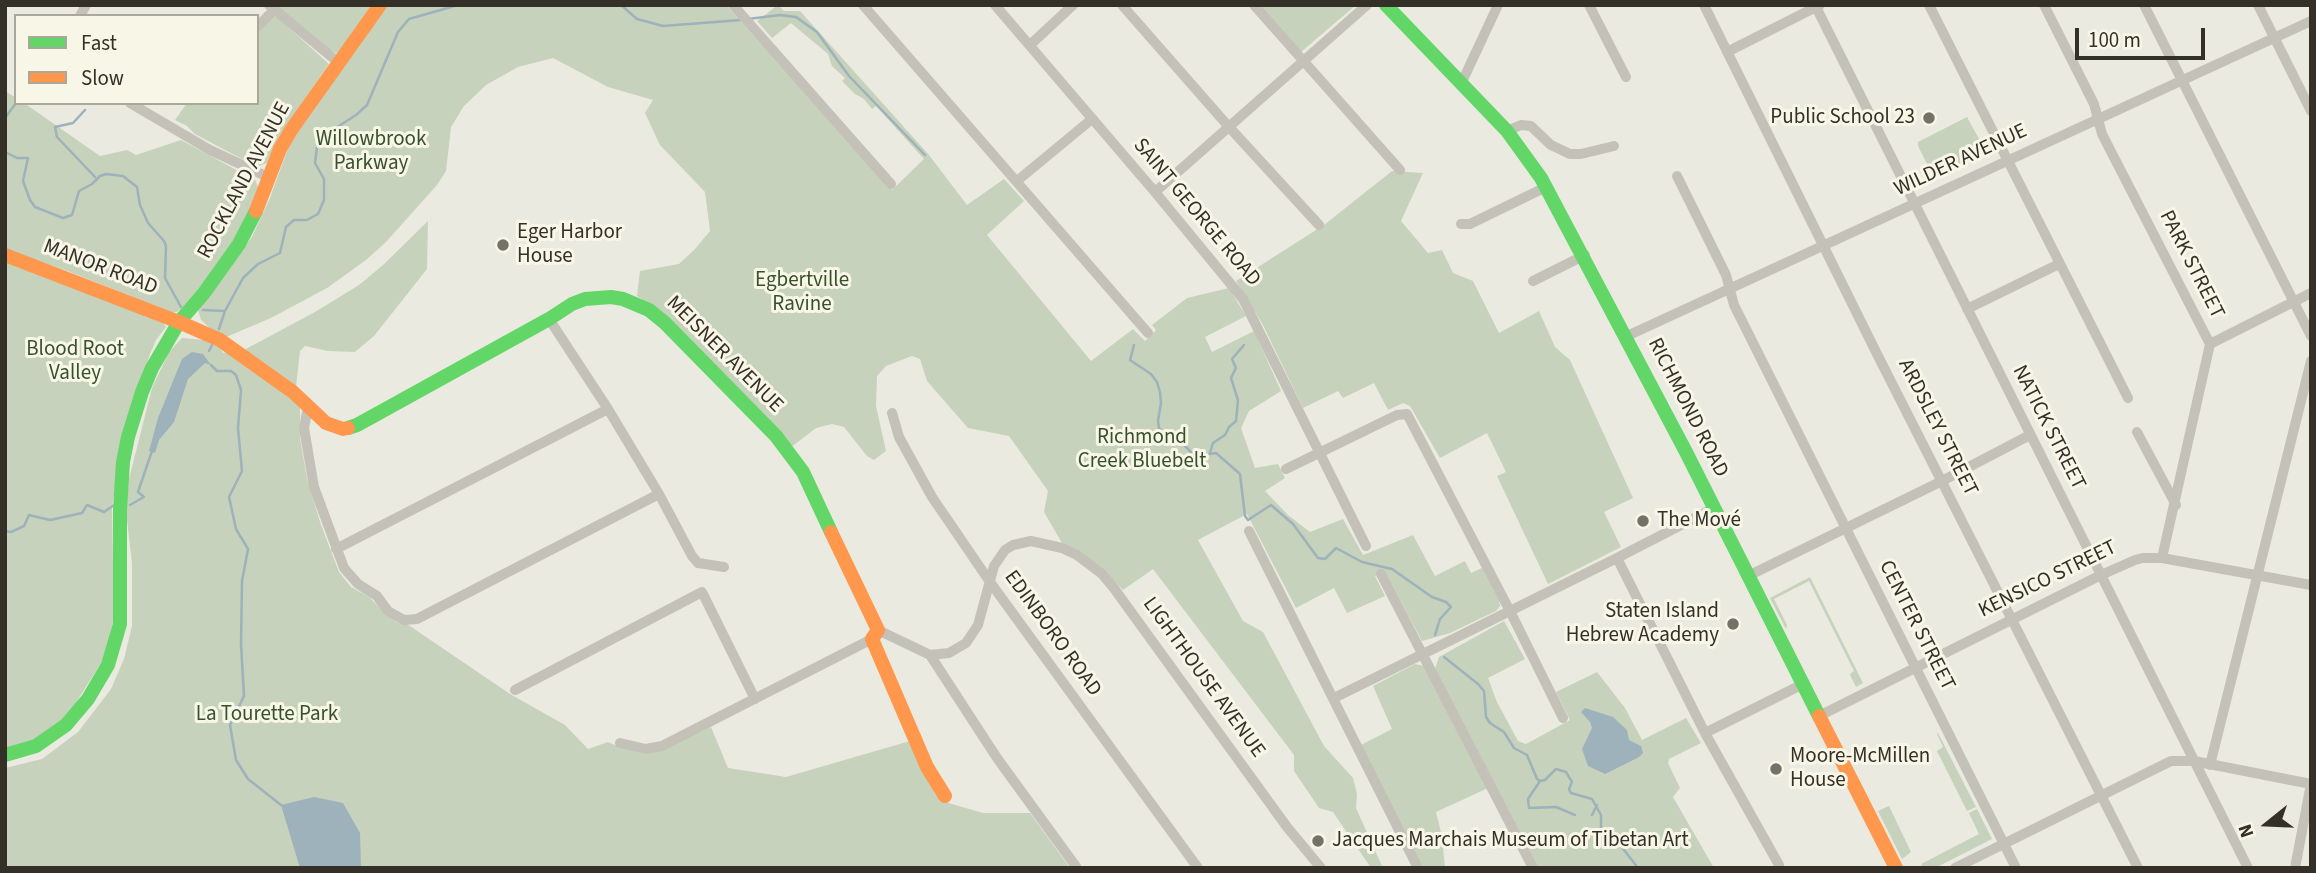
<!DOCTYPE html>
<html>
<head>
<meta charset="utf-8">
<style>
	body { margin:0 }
	#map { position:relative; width:2316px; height:873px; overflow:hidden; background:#ebeae0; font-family:"Source Sans 3",sans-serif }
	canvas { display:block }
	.frame { position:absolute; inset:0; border:7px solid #343028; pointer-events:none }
	.legend { position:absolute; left:14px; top:14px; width:245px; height:91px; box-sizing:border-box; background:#f8f6e7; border:2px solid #aaa79b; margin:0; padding:9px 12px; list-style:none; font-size:21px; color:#343028 }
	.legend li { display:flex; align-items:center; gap:14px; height:35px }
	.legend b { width:35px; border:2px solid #aaa79b }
	.north { position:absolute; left:2232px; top:789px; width:70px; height:70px; -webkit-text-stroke:5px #f8f6e7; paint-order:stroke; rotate:252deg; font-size:19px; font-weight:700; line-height:28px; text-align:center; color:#343028 }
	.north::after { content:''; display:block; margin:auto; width:24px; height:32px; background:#343028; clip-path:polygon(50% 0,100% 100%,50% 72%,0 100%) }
	.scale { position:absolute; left:2075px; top:28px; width:130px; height:32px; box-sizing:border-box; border:4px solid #343028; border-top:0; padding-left:9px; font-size:21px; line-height:24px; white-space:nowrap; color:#343028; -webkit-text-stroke:5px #f8f6e7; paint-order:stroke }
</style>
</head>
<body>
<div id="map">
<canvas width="2316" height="873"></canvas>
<div class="frame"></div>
<ul class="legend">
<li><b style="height:9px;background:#63d668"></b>Fast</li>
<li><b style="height:9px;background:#ff974d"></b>Slow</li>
</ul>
<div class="north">N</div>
<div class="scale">100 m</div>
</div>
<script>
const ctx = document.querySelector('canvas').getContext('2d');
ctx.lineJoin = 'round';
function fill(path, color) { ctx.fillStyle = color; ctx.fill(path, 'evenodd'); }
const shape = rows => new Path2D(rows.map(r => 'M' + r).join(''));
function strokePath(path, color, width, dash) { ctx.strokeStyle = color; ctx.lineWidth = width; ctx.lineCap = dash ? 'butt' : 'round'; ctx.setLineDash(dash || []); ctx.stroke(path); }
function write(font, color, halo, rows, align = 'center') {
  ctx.font = font + ' "Source Sans 3",sans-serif'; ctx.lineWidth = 6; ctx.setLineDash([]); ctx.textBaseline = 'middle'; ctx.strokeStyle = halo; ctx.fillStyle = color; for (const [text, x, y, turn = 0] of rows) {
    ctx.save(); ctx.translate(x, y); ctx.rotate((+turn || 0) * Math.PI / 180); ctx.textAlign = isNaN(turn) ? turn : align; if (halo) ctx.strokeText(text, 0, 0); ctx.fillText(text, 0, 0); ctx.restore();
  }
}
fill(shape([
	[275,5,374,5,338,54,325,47],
	[388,5,726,5,892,190,924,159,876,106,872,109,864,99,855,94,842,81,845,78,832,66,828,54,791,23,772,38,757,21,778,5,784,11,800,11,929,155,967,205,1004,179,1024,201,987,235,1091,361,1133,329,1145,341,1156,330,1152,325,1187,298,1229,288,1246,316,1205,337,1212,352,1254,331,1281,391,1249,411,1241,428,1255,468,1278,464,1285,478,1265,491,1288,515,1310,532,1343,519,1363,555,1413,535,1435,576,1465,561,1471,573,1482,568,1499,600,1500,606,1496,611,1450,633,1422,641,1384,570,1375,576,1385,596,1347,613,1334,588,1296,608,1247,514,1198,540,1243,621,1263,632,1324,746,1353,778,1357,794,1356,808,1382,866,1371,868,1333,812,1319,808,1294,771,1294,755,1153,569,1123,590,1097,564,1062,543,1044,512,1048,491,1009,436,968,428,927,381,920,359,912,356,886,366,877,376,876,406,886,451,874,460,867,456,844,427,832,424,816,428,790,448,652,306,637,296,640,271,679,264,695,249,710,231,705,192,660,145,645,113,653,100,608,87,553,58,518,67,486,85,464,106,451,127,446,171,437,185,386,242,366,260,327,288,271,318,226,337,211,329,201,320,198,310,252,237,270,198,287,151,295,134],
	[1259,5,1356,5,1301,52],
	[274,16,278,18,329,64,279,136,267,163,257,167,195,134,187,126,175,120,187,103,257,103,257,30],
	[5,91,16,98,16,103,24,103,100,156,127,150,136,155,181,140,255,180,259,189,244,225,213,272,183,307,177,312,171,312,65,270,5,250],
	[1967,117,1986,152,1933,176,1918,146,1918,142],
	[1392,171,1423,173,1401,221,1428,253,1442,250,1453,273,1473,281,1499,333,1539,311,1555,347,1570,360,1633,498,1604,512,1621,547,1548,584,1497,476,1506,472,1487,433,1440,458,1410,406,1403,403,1388,410,1374,383,1343,398,1338,391,1303,408,1263,325,1236,281,1324,225],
	[428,221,427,269,374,336,355,352,328,351,305,346,300,351,296,387,244,350,315,312,359,285,383,265],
	[5,260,162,321,166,327,156,340,150,354,127,428,112,506,114,617,105,657,66,718,43,738,5,751],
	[182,338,204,340,220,348,223,353,228,352,300,406,300,438,307,479,321,525,339,572,351,587,369,597,386,614,397,622,407,624,510,694,565,725,588,749,608,742,617,746,658,750,711,727,728,768,786,777,910,741,945,802,983,813,1030,813,1070,868,5,868,5,768,42,759,78,732,111,689,124,659,132,626,132,563,126,511,129,479,152,388,169,352],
	[1810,577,1863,683,1856,687,1851,677,1850,674,1854,671,1809,581,1774,599,1787,625,1786,629,1770,598],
	[1504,621,1525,659,1488,678,1497,702,1518,741,1526,744,1570,720,1556,692,1597,672,1625,708,1642,740,1686,718,1701,743,1669,759,1668,763,1680,788,1673,797,1714,868,1537,868,1435,669,1439,657],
	[1415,664,1424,666,1488,788,1436,812,1442,837,1445,868,1422,868,1361,745,1392,729,1373,686],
	[1938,733,1976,807,1967,811,1937,751,1943,747,1937,734],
	[1889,806,1911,852,1902,859,1878,811],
	[1977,809,1992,839,1935,868,1923,868,1921,864,1979,834,1969,813]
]), '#c6d2bb');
fill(shape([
	[192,352,203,354,211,365,205,363,188,379,174,422,159,440,155,453,149,451,158,418,182,359],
	[1585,708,1613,717,1627,730,1629,740,1641,746,1643,753,1639,757,1605,774,1588,766,1582,749,1592,728,1590,722,1581,712],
	[314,797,343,803,360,833,361,868,300,868,281,805]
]), '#9db2bb');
strokePath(shape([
	[621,5,637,19,663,26,741,20],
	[748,19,780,15,796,17,817,32,849,76,925,155],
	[85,110,73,123,55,127,57,137,95,177],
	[5,118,16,103],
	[5,152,17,158,28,158,23,181,30,200,35,207,63,218,72,215,79,191,92,184,100,176,106,174,123,176,137,187,140,205,148,223,164,241,166,246,165,278,181,307],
	[203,310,224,311],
	[219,329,225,311,243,278,258,264,280,253,286,227,294,220,307,220,318,214,324,200,324,179,315,163,317,147,322,137,356,115,367,105,398,32,409,19,458,5],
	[1134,345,1130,360,1151,374,1157,382,1160,392,1161,403,1158,421,1159,428,1163,432,1180,441,1191,452,1202,455,1216,453,1240,474,1245,516,1248,520,1271,505,1293,524,1318,558,1325,559,1336,548,1362,562,1392,569,1432,597,1446,602,1451,607,1440,619,1435,635],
	[209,351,212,345],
	[211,365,217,371,231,371,236,375,241,390,238,428,242,471,229,497,236,529,248,549,242,581,241,644,244,696,230,725,236,760,248,779,281,805],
	[1210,453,1213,443,1225,435,1229,427,1236,421,1238,400,1231,378,1236,368,1232,359,1244,345],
	[130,505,144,497,138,492,152,451],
	[5,531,11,532,24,526,29,515,50,520,82,513,87,505,104,512,114,505],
	[1444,657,1478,684,1484,691,1486,717,1490,723,1504,732,1514,748,1527,755,1537,779,1540,781,1545,780,1556,769,1566,772,1572,782,1569,789,1571,793,1592,799,1601,815,1601,829,1605,835,1621,846,1638,868],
	[1540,781,1528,799,1529,808,1556,807,1575,815],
	[1592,815,1597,805]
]), '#9db2bb', 2.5);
strokePath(shape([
	[269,5,339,63],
	[733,5,891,184],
	[863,5,1148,333],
	[995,5,1155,192,1243,299,1366,546],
	[1122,5,1229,127,1319,225],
	[1254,5,1400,170],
	[1589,5,1626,77],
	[1704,5,1877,354,2138,868],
	[1815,5,2248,868],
	[1929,5,2128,398],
	[2044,5,2094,104,2102,134,2210,344,2162,558],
	[2144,5,2311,336],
	[2258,5,2311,111],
	[80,16,86,5],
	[257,27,274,10],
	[1030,45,1073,5],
	[1727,52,1820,5],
	[1461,84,1498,5],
	[130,103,210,150,270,178],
	[1507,131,1521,125,1531,126,1551,145,1570,154,1581,154,1614,146],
	[1677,176,1726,275,1734,305,2016,868],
	[1017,181,1092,119],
	[1155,192,1367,5],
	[1461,224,1470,224,1546,187],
	[1533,281,1585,255],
	[1967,309,2059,264],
	[549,319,608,409,659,494,692,556,698,563,724,567],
	[1627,336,2311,21],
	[2210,344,2311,293],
	[308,407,304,428,314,487,344,568,358,584,377,596,388,611,404,620,417,619,659,494],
	[892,413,899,437,932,497,990,582,1198,868],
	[2137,432,2176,505],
	[1286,469,1397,415,1407,414,1510,611,1563,718],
	[1249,531,1418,868],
	[336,549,608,409],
	[1617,558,1705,733,1779,865],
	[1381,574,1533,868],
	[1748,576,1942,481,2030,435],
	[878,630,930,655,949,653,966,643,978,625,994,566,1005,550,1013,545,1031,541,1062,548,1077,555,1102,574,1113,587,1287,827,1321,868],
	[930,655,997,758,1077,868],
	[515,690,702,592,755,699],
	[1334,698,1617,558,1714,508],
	[1819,716,2101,575,2135,560,2143,558,2162,558,2311,585],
	[1705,733,1803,684],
	[620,743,646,749,662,746,872,639],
	[2210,765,2311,361],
	[1955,868,2171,761,2194,761,2311,784],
	[2295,868,2311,784]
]), '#c4c1b9', 10);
strokePath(shape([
	[1386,5,1507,131,1541,178,1686,452,1819,716],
	[348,428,357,425,549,319,572,304,585,299,611,297,623,299,649,310,665,323,776,436,803,472,831,532],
	[5,755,36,746,66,725,88,699,108,665,120,624,120,510,123,462,128,437,142,392,152,368,179,322,204,293,239,244,256,211]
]), '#63d668', 14);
strokePath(shape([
	[256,211,280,149,291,130,380,5],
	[5,255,179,322,220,340,293,392,326,423,343,429,348,428],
	[831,532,878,630,872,639,927,767,945,796],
	[1819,716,1896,868]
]), '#ff974d', 14);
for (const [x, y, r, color] of [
	[1929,118,7,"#747168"],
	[503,245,7,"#747168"],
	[1643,521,7,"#747168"],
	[1733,624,7,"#747168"],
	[1776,769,7,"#747168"],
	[1318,841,7,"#747168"]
]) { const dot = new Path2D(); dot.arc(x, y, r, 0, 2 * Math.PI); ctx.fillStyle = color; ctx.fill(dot); strokePath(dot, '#f8f6e7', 2.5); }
write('21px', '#343028', '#f8f6e7', [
	["Public School 23",1915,118,"right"],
	["Eger Harbor",517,233],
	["House",517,257],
	["The Mové",1657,521],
	["Staten Island",1719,612,"right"],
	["Hebrew Academy",1719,636,"right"],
	["Moore-McMillen",1790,757],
	["House",1790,781],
	["Jacques Marchais Museum of Tibetan Art",1332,841]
], 'left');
write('21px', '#38512d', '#f8f6e7', [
	["Willowbrook",371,140],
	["Parkway",371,164],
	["Egbertville",802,281],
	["Ravine",802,305],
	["Blood Root",75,350],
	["Valley",75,374],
	["Richmond",1142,438],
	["Creek Bluebelt",1142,462],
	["La Tourette Park",267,715]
]);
write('21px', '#343028', '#f8f6e7', [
	["WILDER AVENUE",1961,161,-25],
	["ROCKLAND AVENUE",245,181,-62],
	["SAINT GEORGE ROAD",1196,213,50],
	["PARK STREET",2191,265,63],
	["MANOR ROAD",100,268,21],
	["MEISNER AVENUE",724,355,45],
	["RICHMOND ROAD",1687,408,63],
	["ARDSLEY STREET",1937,428,63],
	["NATICK STREET",2048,428,63],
	["KENSICO STREET",2048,580,-26],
	["CENTER STREET",1916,626,63],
	["EDINBORO ROAD",1052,634,54],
	["LIGHTHOUSE AVENUE",1203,678,54]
]);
</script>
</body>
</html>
